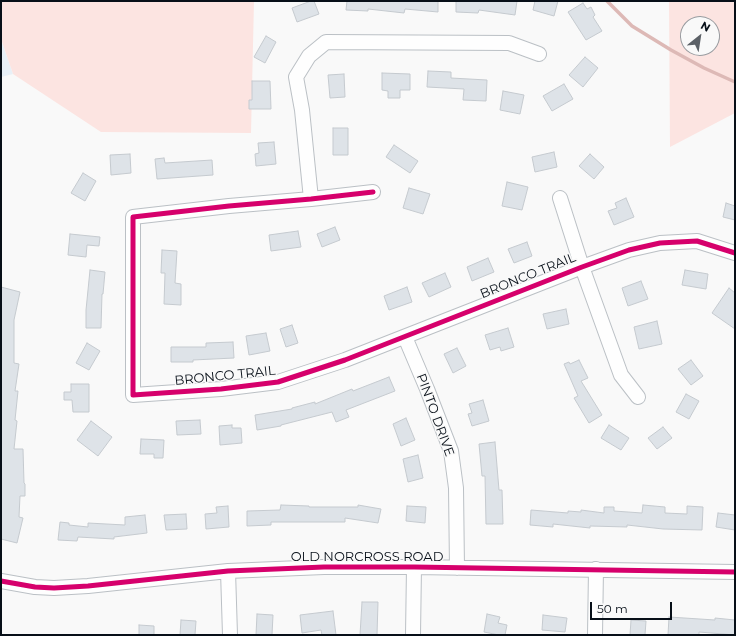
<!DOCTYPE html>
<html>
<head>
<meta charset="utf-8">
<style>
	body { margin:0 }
	#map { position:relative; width:736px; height:636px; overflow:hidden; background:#f9f9f9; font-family:Montserrat,sans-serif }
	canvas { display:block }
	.frame { position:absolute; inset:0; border:2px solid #070f18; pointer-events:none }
	.north { position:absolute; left:680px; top:16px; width:40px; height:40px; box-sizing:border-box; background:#f9f9f9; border:1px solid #989b9f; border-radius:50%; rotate:30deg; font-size:11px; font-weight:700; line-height:16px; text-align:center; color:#070f18 }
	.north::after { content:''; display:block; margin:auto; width:14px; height:18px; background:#5c6167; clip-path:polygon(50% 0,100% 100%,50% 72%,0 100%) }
	.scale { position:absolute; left:590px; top:602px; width:82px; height:18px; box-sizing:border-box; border:2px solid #070f18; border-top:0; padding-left:5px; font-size:12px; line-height:14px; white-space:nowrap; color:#070f18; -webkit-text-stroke:3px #f9f9f9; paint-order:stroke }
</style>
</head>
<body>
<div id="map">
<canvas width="736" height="636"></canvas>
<div class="frame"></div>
<div class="north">N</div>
<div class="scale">50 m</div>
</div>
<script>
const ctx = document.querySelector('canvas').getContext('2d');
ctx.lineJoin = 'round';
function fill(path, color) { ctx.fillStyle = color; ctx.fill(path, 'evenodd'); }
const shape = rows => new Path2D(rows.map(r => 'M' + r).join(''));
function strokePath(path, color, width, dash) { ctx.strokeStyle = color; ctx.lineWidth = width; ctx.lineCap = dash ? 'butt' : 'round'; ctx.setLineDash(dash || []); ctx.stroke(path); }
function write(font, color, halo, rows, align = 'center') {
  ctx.font = font + ' Montserrat,sans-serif'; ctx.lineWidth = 3; ctx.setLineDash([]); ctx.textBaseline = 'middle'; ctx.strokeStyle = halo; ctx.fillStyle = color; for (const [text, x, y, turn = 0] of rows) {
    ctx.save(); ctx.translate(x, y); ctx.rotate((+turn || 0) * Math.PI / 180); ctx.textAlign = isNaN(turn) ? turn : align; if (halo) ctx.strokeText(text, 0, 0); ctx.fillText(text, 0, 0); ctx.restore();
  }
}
fill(shape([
	[1,39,13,74,1,77]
]), '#e8f0f7');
fill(shape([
	[1,1,254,1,251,133,101,132,13,74,1,39],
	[669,1,735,1,735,113,670,147],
	[688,24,712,24,712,48,688,48]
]), '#fce4e1');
strokePath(shape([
	[607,1,632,26,671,50,704,68,735,82]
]), '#ddb9b6', 3.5);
const building = shape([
	[311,1,314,1,319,14,297,22,292,8,311,1],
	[347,1,438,1,438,12,405,9,404,13,368,9,368,11,346,10,347,1],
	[456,1,517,1,515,15,479,10,478,13,456,12,456,1],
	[535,1,558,1,554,16,533,10,535,1],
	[583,3,587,9,591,7,595,15,593,17,602,31,586,40,568,12,583,3],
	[266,36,276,42,265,63,254,57,266,36],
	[585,57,598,68,583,87,569,75,585,57],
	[428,71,451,72,451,78,487,80,486,101,463,100,464,89,427,87,428,71],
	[382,73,410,74,410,90,400,90,400,98,388,98,388,91,382,90,382,73],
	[344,74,345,97,330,98,328,75,344,74],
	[252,81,270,81,271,109,249,109,249,100,252,100,252,81],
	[564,84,573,99,552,111,543,96,564,84],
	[503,91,524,95,520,114,500,110,503,91],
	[333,128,348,128,348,155,333,155,333,128],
	[274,142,276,164,256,166,255,154,259,153,258,143,274,142],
	[394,145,418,161,410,173,386,157,394,145],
	[554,152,557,167,535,172,532,157,554,152],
	[130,154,131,173,111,175,110,155,130,154],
	[590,154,604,167,594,179,579,166,590,154],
	[164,158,165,163,212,160,213,175,157,179,155,159,164,158],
	[83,173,96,181,85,201,71,193,83,173],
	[507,182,528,187,522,210,502,206,507,182],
	[409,188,430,194,423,214,403,208,409,188],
	[626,198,634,217,614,225,608,211,617,208,615,203,626,198],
	[726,203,735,206,735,220,723,217,726,203],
	[335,227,340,240,322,247,317,234,335,227],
	[298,231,301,247,271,251,269,235,298,231],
	[70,234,100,237,99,246,87,245,86,257,68,255,70,234],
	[527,242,532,256,514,263,508,249,527,242],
	[162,250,177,251,175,283,181,284,181,305,164,304,165,273,161,273,162,250],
	[488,258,494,272,472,281,467,267,488,258],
	[90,270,105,272,103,294,102,294,101,328,86,328,86,310,90,270],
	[685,270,708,274,706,289,682,285,685,270],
	[445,273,451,287,429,297,422,283,445,273],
	[641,281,648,299,628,306,622,288,641,281],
	[1,287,20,292,14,320,14,363,19,364,15,391,18,391,15,420,17,421,14,449,23,449,24,483,25,484,25,496,20,496,19,517,23,518,17,543,1,539,1,287],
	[407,287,412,302,389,310,384,296,407,287],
	[729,288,735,293,735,329,712,313,729,288],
	[566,309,569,324,547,329,543,314,566,309],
	[657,321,662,344,639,349,634,327,657,321],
	[292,325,298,343,286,347,280,329,292,325],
	[508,328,514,347,501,351,500,347,490,350,485,335,508,328],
	[266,333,270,351,249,355,246,336,266,333],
	[233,342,234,358,193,360,193,362,171,362,171,347,206,347,206,343,233,342],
	[87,343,100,351,89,370,76,363,87,343],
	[457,348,466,366,453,373,444,354,457,348],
	[579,360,588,378,581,381,602,415,589,423,574,398,578,396,564,364,569,362,570,364,579,360],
	[691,360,703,376,691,385,678,369,691,360],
	[389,377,395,391,346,410,349,417,336,422,332,412,281,425,281,426,257,430,255,415,292,409,292,408,315,402,315,404,352,389,353,391,389,377],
	[71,384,89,384,89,412,73,412,72,400,64,400,64,392,71,392,71,384],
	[686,394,699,401,689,419,676,412,686,394],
	[483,400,489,421,472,426,468,414,472,413,469,404,483,400],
	[406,418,415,440,401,446,393,424,406,418],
	[200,420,201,434,177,435,176,421,200,420],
	[91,421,112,437,98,456,77,440,91,421],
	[232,425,232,428,241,428,242,443,220,445,219,426,232,425],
	[609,425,629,438,621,450,601,438,609,425],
	[663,427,672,438,657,449,648,438,663,427],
	[141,439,164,440,163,458,154,458,154,454,140,454,141,439],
	[495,442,499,490,502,490,503,524,486,524,485,476,482,476,479,444,495,442],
	[418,455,423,478,408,482,403,459,418,455],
	[281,505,309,506,309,507,358,507,358,505,381,509,378,523,345,518,345,522,271,522,271,525,247,526,247,511,280,510,281,505],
	[643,505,665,507,665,513,687,514,687,506,703,507,702,530,663,529,627,525,627,527,590,526,590,528,553,524,553,527,530,525,531,510,568,513,568,511,581,512,581,510,604,513,604,507,614,507,614,511,642,513,643,505],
	[228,506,229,527,206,529,205,514,217,513,216,507,228,506],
	[407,506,426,507,425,523,406,521,407,506],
	[718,513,735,515,735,530,716,527,718,513],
	[186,514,187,529,166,530,164,515,186,514],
	[145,515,147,533,114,537,114,539,78,537,77,541,58,540,60,522,69,523,69,525,88,527,88,523,125,525,125,517,145,515],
	[362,602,378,602,377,635,360,635,362,602],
	[333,611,336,635,322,635,321,630,302,633,300,615,333,611],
	[257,614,273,615,272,635,256,635,257,614],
	[487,614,500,617,498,623,507,625,505,635,499,635,484,632,487,614],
	[543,615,567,618,565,632,542,630,543,615],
	[669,617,715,620,715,618,735,620,735,635,699,632,699,635,668,635,669,617],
	[181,620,196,621,195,635,180,635,181,620],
	[631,620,646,621,645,635,630,635,631,620],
	[139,625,154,626,154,635,139,635,139,625]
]);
fill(building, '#dee3e8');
strokePath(building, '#c5cacf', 1);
const minor = shape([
	[373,192,311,199,229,206,133,217,133,395,221,389,278,382,345,360,582,267,629,250,660,243,697,241,735,253],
	[560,198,582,267,621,375,638,397],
	[311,199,302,110,296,77,309,56,326,42,509,43,539,54],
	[405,337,427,389,451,451,456,488,457,568],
	[228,571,230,635],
	[1,581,35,587,54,588,88,586,228,571,324,567,414,567,735,572],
	[413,635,414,567],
	[595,635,596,569]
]);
strokePath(minor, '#bbc0c5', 16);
strokePath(minor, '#fefefe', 14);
strokePath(shape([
	[373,192,311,199,229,206,133,217,133,395,221,389,278,382,345,360,582,267,629,250,660,243,697,241,735,253],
	[1,581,35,587,54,588,88,586,228,571,324,567,414,567,735,572]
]), '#d6006c', 5);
write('13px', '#070f18', '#f9f9f9', [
	["BRONCO TRAIL",528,276,-22],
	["BRONCO TRAIL",225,376,-6],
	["PINTO DRIVE",435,415,70],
	["OLD NORCROSS ROAD",367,557]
]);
</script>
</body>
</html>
